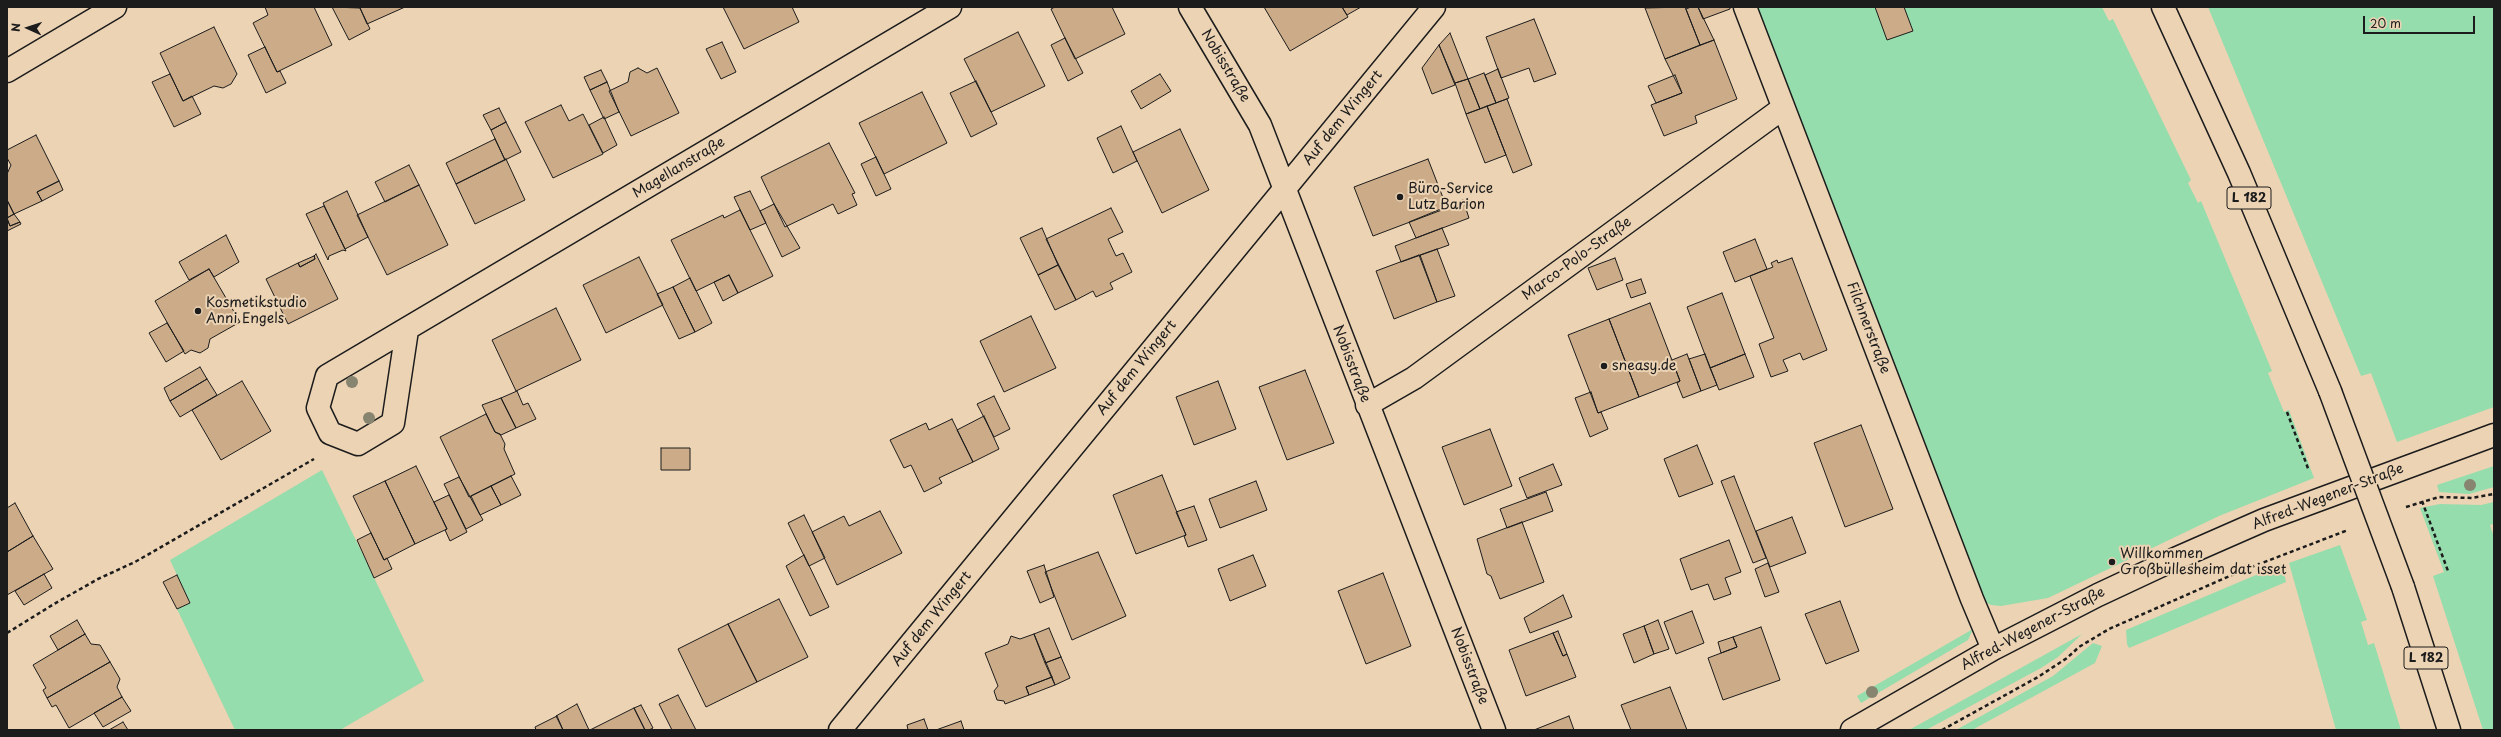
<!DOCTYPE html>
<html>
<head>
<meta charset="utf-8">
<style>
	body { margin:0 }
	#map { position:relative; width:2501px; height:737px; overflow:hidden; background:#ecd3b4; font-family:"Playpen Sans",sans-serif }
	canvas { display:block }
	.frame { position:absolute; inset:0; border:8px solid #1c1c1c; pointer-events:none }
	.north { position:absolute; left:8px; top:8px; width:40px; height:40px; -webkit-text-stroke:3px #ecd3b4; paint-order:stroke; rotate:273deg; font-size:11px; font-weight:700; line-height:16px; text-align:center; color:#1c1c1c }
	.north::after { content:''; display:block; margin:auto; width:14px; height:18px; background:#1c1c1c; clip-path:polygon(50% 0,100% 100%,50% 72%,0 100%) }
	.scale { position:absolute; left:2363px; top:16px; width:112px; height:18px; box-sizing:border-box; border:2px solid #1c1c1c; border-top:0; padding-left:5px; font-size:12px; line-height:14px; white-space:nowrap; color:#1c1c1c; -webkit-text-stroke:3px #ecd3b4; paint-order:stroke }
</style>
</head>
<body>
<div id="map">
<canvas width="2501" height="737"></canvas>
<div class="frame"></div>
<div class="north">N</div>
<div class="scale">20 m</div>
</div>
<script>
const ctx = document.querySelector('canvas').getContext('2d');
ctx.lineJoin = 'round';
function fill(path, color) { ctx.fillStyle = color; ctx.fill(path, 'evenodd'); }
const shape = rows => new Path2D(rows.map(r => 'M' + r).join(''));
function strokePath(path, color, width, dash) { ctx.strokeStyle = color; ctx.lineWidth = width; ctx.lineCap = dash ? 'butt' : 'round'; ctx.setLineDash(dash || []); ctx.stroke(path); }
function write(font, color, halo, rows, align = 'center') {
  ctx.font = font + ' "Playpen Sans",sans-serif'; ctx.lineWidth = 4; ctx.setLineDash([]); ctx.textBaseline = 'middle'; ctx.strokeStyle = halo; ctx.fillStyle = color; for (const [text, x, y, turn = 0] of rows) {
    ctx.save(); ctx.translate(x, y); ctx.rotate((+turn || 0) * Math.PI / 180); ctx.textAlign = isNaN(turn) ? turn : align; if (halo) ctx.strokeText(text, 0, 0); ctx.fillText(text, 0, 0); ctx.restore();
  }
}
fill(shape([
	[1756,7,2102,7,2109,21,2113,19,2191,180,2188,183,2198,203,2201,201,2272,371,2268,373,2284,412,2289,410,2314,478,2219,516,2048,598,2001,606,1991,605,1985,602],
	[2208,7,2494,7,2494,407,2397,442,2371,373,2361,376],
	[2494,466,2494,487,2469,494,2439,492,2437,485],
	[322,470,424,681,340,730,235,730,177,609,190,603,170,560],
	[2494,502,2494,524,2490,525,2494,537,2494,730,2483,730,2433,576,2444,572,2420,508,2440,504,2481,505],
	[2340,545,2367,620,2361,622,2368,645,2374,643,2401,730,2336,730,2289,563],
	[2282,564,2286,582,2129,648,2127,644,2126,630],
	[1973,629,1968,640,1861,703,1857,696],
	[2082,634,2058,657,2041,668,1926,730,1909,730],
	[2093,643,2102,646,2095,663,1972,730,1956,730,2053,676]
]), '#95ddac');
const building = shape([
	[265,7,314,7,332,45,277,72,253,23,268,15,265,7],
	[332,7,360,8,370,29,349,40,332,7],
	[363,7,405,7,367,24,360,8,363,7],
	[723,7,792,7,799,22,744,49,723,7],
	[1055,7,1112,7,1125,34,1075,59,1051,9,1055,7],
	[1264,7,1342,7,1348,17,1290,51,1264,7],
	[1342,7,1361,7,1347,15,1342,7],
	[1685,7,1700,45,1665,59,1645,8,1685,7],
	[1691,7,1698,7,1714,40,1700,45,1686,9,1691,7],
	[1698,7,1730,7,1730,9,1703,19,1698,7],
	[1875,7,1904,7,1913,31,1887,40,1875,7],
	[1534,19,1556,74,1534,82,1529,68,1501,78,1486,37,1534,19],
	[214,27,237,74,231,84,223,88,214,86,183,101,160,53,214,27],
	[1018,32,1045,86,991,112,964,59,1018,32],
	[1450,33,1468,79,1455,83,1439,45,1450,33],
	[1065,38,1083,73,1068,81,1051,45,1065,38],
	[1714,40,1737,99,1695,116,1697,123,1664,136,1651,105,1682,93,1665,59,1714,40],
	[722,42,736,72,721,79,706,49,722,42],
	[1439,45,1455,85,1432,94,1422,68,1439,45],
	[265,47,277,72,280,71,286,83,266,93,248,55,265,47],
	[638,68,647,73,657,68,679,113,631,136,609,91,628,82,630,72,638,68],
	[1498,69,1509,98,1496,103,1485,75,1498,69],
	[601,70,607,82,590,90,584,77,601,70],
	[1484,73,1496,103,1480,109,1468,79,1484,73],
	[170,74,183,101,192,96,201,114,174,127,152,82,170,74],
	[1160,74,1171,91,1141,109,1131,91,1160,74],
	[1675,75,1682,93,1656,103,1648,86,1675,75],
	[1468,79,1480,109,1466,114,1455,83,1468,79],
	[976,81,997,124,971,137,950,93,976,81],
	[607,82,619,112,604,119,590,90,607,82],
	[922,92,947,143,884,174,859,123,922,92],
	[1507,99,1532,165,1513,173,1487,106,1507,99],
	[561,105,569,121,583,114,603,154,553,178,525,122,561,105],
	[1487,106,1506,155,1485,163,1466,114,1487,106],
	[499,108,506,122,491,130,483,115,499,108],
	[604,117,617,145,603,153,589,125,604,117],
	[506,122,521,152,505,160,491,130,506,122],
	[1121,126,1137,161,1113,173,1097,138,1121,126],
	[1180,129,1209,190,1162,213,1133,152,1180,129],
	[36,135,59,181,37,192,42,201,14,214,7,200,7,174,11,165,7,158,7,150,36,135],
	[495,139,505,160,456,184,446,163,495,139],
	[829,143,855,193,852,194,857,205,838,214,833,204,785,227,761,177,829,143],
	[876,157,891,189,876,196,861,164,876,157],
	[506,159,525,200,475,224,456,184,506,159],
	[1428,159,1447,208,1373,236,1354,187,1428,159],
	[409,165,419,185,385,202,375,182,409,165],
	[59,181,63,190,42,201,37,192,59,181],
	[419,185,448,245,387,275,357,215,419,185],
	[347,191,368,237,345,249,323,203,347,191],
	[750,191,766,223,750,230,734,197,750,191],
	[7,200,14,214,7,218,7,200],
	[1463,200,1469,218,1416,238,1409,222,1463,200],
	[774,204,800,248,782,257,760,211,774,204],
	[324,206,346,251,343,250,329,256,328,260,306,214,324,206],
	[1111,208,1123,232,1108,239,1116,256,1123,253,1132,272,1110,283,1113,289,1096,297,1093,291,1076,300,1046,239,1111,208],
	[740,210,773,276,738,293,729,275,696,291,671,240,723,215,724,218,740,210],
	[14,214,20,222,10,226,7,218,14,214],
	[7,219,10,226,20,222,21,224,7,231,7,219],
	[1042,228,1058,265,1038,275,1020,238,1042,228],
	[1442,228,1449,245,1401,262,1395,246,1442,228],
	[226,235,239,262,214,277,209,269,189,280,179,262,226,235],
	[1755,239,1767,269,1735,282,1723,252,1755,239],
	[1437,249,1455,296,1437,302,1420,255,1437,249],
	[316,254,338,299,288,324,266,279,298,263,300,267,315,259,314,256,316,254],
	[1419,255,1437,302,1394,319,1376,271,1419,255],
	[314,256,315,259,300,267,298,263,314,256],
	[639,257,663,305,606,333,583,285,639,257],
	[1615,258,1623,280,1597,290,1588,268,1615,258],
	[1792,258,1827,350,1803,360,1800,353,1783,360,1788,371,1771,377,1759,344,1774,338,1750,276,1773,267,1771,263,1777,260,1778,263,1792,258],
	[1058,265,1076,300,1055,310,1038,275,1058,265],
	[209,269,240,322,210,339,208,348,200,353,191,350,185,354,155,301,209,269],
	[729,275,738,293,723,301,714,282,729,275],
	[690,278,712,323,695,332,673,287,690,278],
	[1641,279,1646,293,1631,298,1626,284,1641,279],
	[673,287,695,332,679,339,657,294,673,287],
	[1722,293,1745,354,1710,368,1687,307,1722,293],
	[1650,303,1680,381,1639,397,1609,319,1650,303],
	[556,308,581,360,516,391,492,340,556,308],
	[1031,316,1056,368,1004,392,980,341,1031,316],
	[1609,319,1639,397,1598,413,1568,335,1609,319],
	[167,323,184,351,166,362,149,333,167,323],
	[1687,354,1701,391,1683,398,1677,383,1680,381,1672,360,1687,354],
	[1705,354,1717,385,1701,391,1689,359,1705,354],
	[1745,354,1754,377,1719,390,1710,368,1745,354],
	[200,367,207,379,170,401,164,388,200,367],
	[1305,370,1334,443,1287,460,1259,387,1305,370],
	[207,379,217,395,180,417,170,401,207,379],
	[242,381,271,431,221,460,192,410,242,381],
	[1218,381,1236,429,1194,445,1176,397,1218,381],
	[517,391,523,405,528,403,536,419,516,428,501,398,517,391],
	[1591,392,1598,413,1601,412,1608,429,1590,437,1575,398,1591,392],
	[994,396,1010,429,994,437,977,404,994,396],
	[501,398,516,428,501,435,495,432,482,405,501,398],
	[486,414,495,432,500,434,505,444,504,449,515,474,469,497,440,437,486,414],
	[984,416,999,449,973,462,957,430,984,416],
	[952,419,973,462,939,478,942,483,924,492,911,465,904,468,890,440,926,423,929,430,952,419],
	[1861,425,1893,509,1845,527,1814,443,1861,425],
	[1490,429,1512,486,1464,505,1442,447,1490,429],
	[1697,445,1713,484,1679,497,1664,459,1697,445],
	[661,448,690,448,690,470,661,470,661,448],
	[1553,464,1562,485,1527,498,1519,478,1553,464],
	[416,466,447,529,415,544,385,481,416,466],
	[1162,475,1186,535,1136,554,1113,495,1162,475],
	[511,476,521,495,501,505,491,486,511,476],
	[1734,476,1766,558,1753,563,1721,481,1734,476],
	[459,477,483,520,466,529,444,484,459,477],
	[385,481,415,544,384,560,353,496,385,481],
	[1256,481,1267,510,1220,528,1209,499,1256,481],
	[491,486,501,505,480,515,471,496,491,486],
	[1546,492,1553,511,1507,528,1500,509,1546,492],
	[449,495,467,532,450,541,445,530,447,529,434,502,449,495],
	[15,503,33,536,7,552,7,508,15,503],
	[1194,506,1207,540,1188,547,1184,536,1186,535,1176,512,1194,506],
	[880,511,902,553,837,585,812,532,844,516,849,526,880,511],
	[804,515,825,558,809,566,788,523,804,515],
	[1792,517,1806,553,1770,567,1756,531,1792,517],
	[1522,522,1544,582,1500,599,1491,576,1487,574,1477,539,1522,522],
	[371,533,384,560,387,558,392,569,374,578,357,540,371,533],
	[33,536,53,569,7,595,7,552,33,536],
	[1729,540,1741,572,1725,578,1731,594,1714,600,1708,584,1691,590,1680,559,1729,540],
	[1098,552,1126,616,1072,640,1045,572,1098,552],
	[804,555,829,607,810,616,786,566,804,555],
	[1253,555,1266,586,1230,601,1218,569,1253,555],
	[1768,563,1779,592,1765,597,1755,569,1768,563],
	[1044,565,1054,597,1040,603,1027,571,1044,565],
	[1383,573,1411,646,1366,664,1338,591,1383,573],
	[44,574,52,588,24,605,15,591,44,574],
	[177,575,190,603,177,609,163,582,177,575],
	[1563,595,1572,617,1530,633,1524,618,1563,595],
	[779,599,808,657,757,682,728,624,779,599],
	[1840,601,1859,651,1826,664,1805,614,1840,601],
	[1692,611,1704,643,1676,654,1664,622,1692,611],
	[77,620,85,634,58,650,50,636,77,620],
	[1658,620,1669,649,1654,654,1644,626,1658,620],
	[728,624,757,682,706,707,678,649,728,624],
	[1644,626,1654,654,1634,663,1623,634,1644,626],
	[1761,627,1780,680,1723,700,1708,658,1737,647,1733,637,1761,627],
	[1049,628,1061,657,1045,663,1034,634,1049,628],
	[1558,631,1567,654,1563,656,1553,633,1558,631],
	[1553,633,1563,656,1567,654,1576,677,1526,696,1509,650,1553,633],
	[85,634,91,644,100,645,110,662,47,698,43,690,46,688,33,665,85,634],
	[1034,634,1052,677,1026,687,1029,695,1005,704,1004,701,997,700,994,691,998,686,985,653,1008,644,1011,636,1020,639,1034,634],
	[1733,637,1737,647,1721,653,1718,642,1733,637],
	[1061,657,1070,678,1055,685,1045,663,1061,657],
	[110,662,120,679,117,687,122,697,69,728,56,705,52,707,47,698,110,662],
	[1052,677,1055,685,1029,695,1026,687,1052,677],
	[1670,687,1687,730,1631,730,1621,705,1670,687],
	[678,695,696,730,672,730,659,704,678,695],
	[122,697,131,711,103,727,94,713,122,697],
	[577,704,589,730,563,730,556,716,577,704],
	[641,705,653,728,649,730,645,730,634,708,641,705],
	[634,708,645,730,590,730,634,708],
	[557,716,563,730,536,730,535,727,557,716],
	[1569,716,1574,730,1534,730,1569,716],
	[924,719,928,730,908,730,907,725,924,719],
	[961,721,964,730,936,730,961,721],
	[123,722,128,730,109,730,123,722]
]);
fill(building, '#ccac88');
strokePath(building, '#1c1c1c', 1);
const minor = shape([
	[1190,7,1260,125,1494,730],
	[1745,7,1972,599,1993,649],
	[7,71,115,7],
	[407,330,393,423,358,444,330,433,318,408,327,376,950,7],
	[1367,405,1414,378,1783,108],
	[840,730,1434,7],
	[1852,730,1993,649,2098,595,2175,559,2264,520,2494,435]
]);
const major = shape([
	[2163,7,2239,173,2330,391],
	[2403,587,2449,730]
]);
strokePath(minor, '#1c1c1c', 25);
strokePath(major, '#1c1c1c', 25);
strokePath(shape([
	[2287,412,2309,471],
	[2422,501,2448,571],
	[2406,507,2439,497,2472,498,2494,494],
	[7,633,54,604,98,579,135,562,314,459],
	[1942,730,2038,677,2067,658,2079,647,2109,629,2241,571,2348,530]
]), '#1c1c1c', 2.5, [4, 3]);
strokePath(minor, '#ecd3b4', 22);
strokePath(major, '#ecd3b4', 22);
const majorBridge = shape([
	[2330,391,2403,587]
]);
strokePath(majorBridge, '#1c1c1c', 25, []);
strokePath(majorBridge, '#ecd3b4', 22);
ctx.fillStyle = '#878470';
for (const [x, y] of [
	[352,382],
	[369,418],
	[2470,485],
	[1872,692]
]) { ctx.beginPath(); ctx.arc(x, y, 6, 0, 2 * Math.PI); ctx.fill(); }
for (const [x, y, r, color] of [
	[1400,197,4,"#1c1c1c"],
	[198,311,4,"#1c1c1c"],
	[1604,366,4,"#1c1c1c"],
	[2112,562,4,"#1c1c1c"]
]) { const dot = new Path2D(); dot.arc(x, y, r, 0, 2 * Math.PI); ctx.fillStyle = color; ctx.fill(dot); strokePath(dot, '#ecd3b4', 1.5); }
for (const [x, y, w] of [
	[2249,198,44],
	[2426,658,44]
]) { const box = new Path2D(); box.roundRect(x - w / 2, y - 11, w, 22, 3); ctx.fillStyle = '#ecd3b4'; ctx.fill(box); strokePath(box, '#1c1c1c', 1); }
write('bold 13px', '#1c1c1c', null, [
	["L 182",2249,198],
	["L 182",2426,658]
]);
write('14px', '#1c1c1c', '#ecd3b4', [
	["Nobisstraße",1225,66,59],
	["Auf dem Wingert",1343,118,-51],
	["Magellanstraße",679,168,-31],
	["Marco-Polo-Straße",1577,259,-36],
	["Filchnerstraße",1868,328,69],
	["Nobisstraße",1351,364,69],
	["Auf dem Wingert",1137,368,-51],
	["Alfred-Wegener-Straße",2328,497,-21],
	["Auf dem Wingert",932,619,-51],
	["Alfred-Wegener-Straße",2033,629,-28],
	["Nobisstraße",1469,666,69]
]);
write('14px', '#1c1c1c', '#ecd3b4', [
	["Büro-Service",1408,189],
	["Lutz Barion",1408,205],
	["Kosmetikstudio",206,303],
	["Anni Engels",206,319],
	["sneasy.de",1612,366],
	["Willkommen",2120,554],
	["Großbüllesheim dat isset",2120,570]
], 'left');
</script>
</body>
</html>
